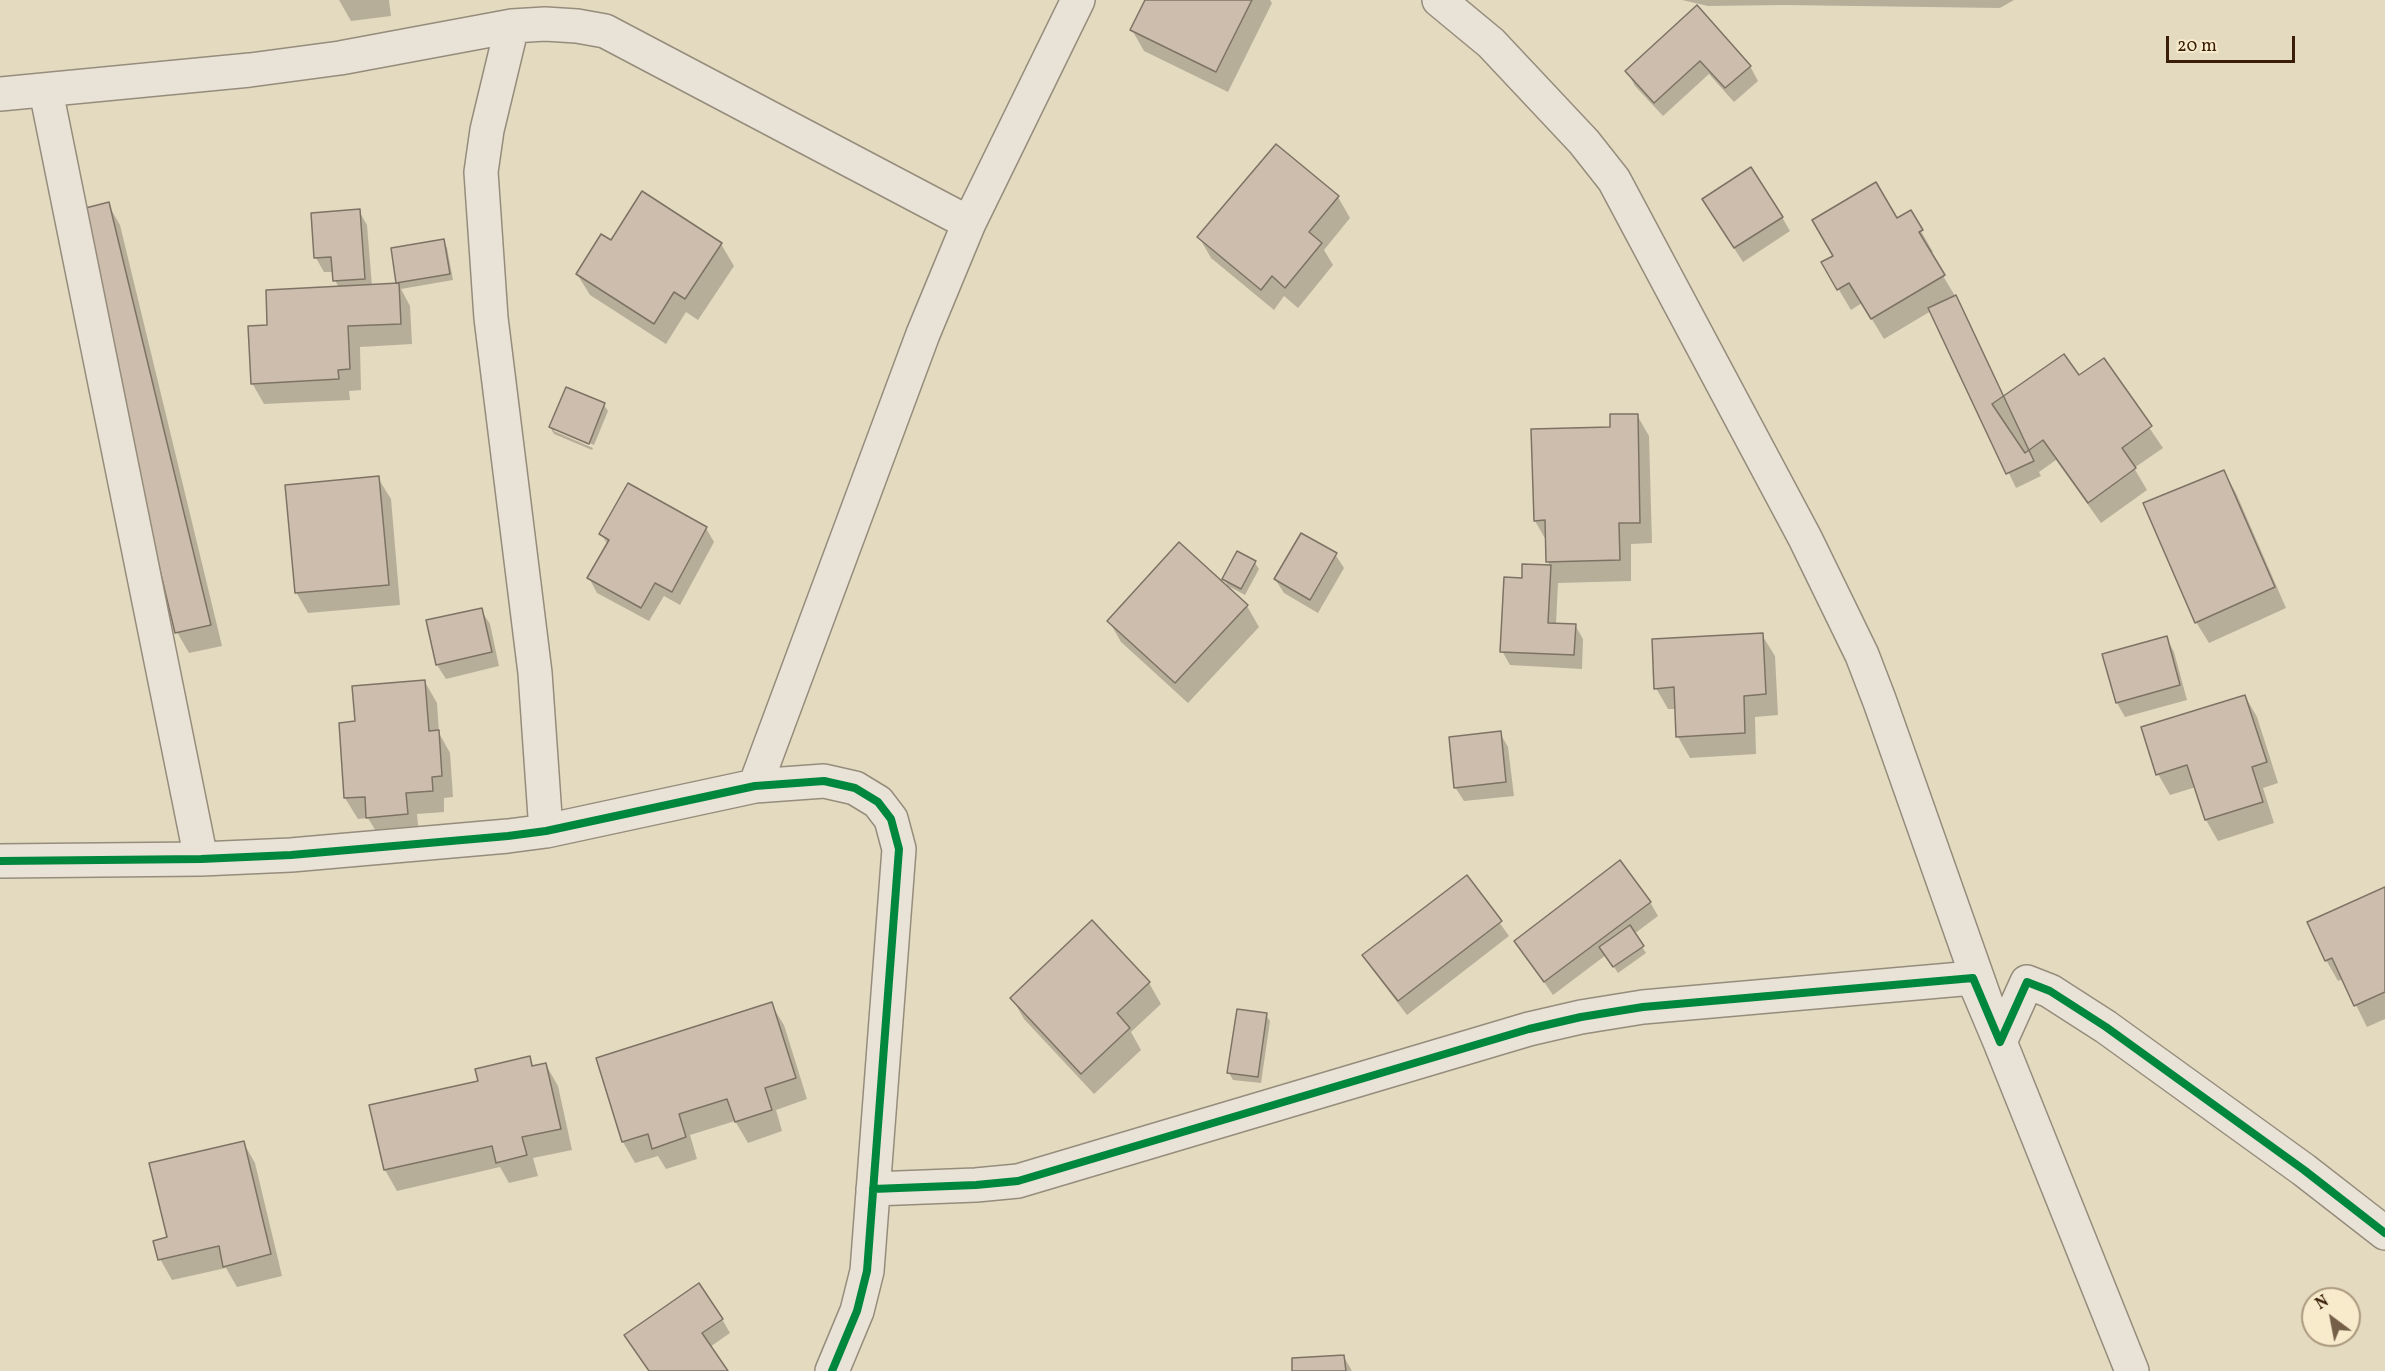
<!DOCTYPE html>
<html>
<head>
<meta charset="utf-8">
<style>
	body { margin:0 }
	#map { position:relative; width:2385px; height:1371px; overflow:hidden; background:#e4dac0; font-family:Vollkorn,serif }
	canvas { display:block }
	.north { position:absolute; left:2301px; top:1287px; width:60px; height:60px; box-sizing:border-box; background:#f7ebcc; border:2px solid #ab997e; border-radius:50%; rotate:328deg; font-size:16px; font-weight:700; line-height:24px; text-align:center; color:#391d08 }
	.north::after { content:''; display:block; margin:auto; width:21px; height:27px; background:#755f48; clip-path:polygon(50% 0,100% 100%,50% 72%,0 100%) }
	.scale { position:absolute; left:2166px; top:36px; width:129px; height:27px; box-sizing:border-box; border:3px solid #391d08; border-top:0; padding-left:8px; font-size:18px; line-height:21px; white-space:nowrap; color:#391d08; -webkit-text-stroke:4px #f7ebcc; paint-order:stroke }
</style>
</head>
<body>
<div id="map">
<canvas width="2385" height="1371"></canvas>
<div class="north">N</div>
<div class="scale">20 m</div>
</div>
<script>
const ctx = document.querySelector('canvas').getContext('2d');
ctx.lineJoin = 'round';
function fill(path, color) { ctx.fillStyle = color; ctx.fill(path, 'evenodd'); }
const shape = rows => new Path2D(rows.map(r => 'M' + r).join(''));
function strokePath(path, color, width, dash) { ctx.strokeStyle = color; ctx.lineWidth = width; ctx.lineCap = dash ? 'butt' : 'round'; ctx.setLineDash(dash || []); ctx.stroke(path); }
fill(shape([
	[339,0,389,0,391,16,351,21],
	[1147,0,1270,0,1272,3,1228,92,1144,51,1132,30],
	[1682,0,2014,0,2000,8,1784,5,1708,6],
	[1697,8,1750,66,1758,81,1734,102,1709,74,1663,116,1635,86,1627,71],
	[1276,146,1338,197,1350,218,1324,250,1333,265,1298,308,1284,296,1274,310,1211,258,1199,237],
	[643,193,721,244,734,266,698,320,686,312,666,344,590,295,577,274,612,242],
	[108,204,120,225,222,646,189,653,177,632],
	[359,211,367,225,372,286,399,285,398,282,444,241,447,248,453,280,401,289,410,306,412,344,360,347,361,390,349,391,350,400,264,404,252,383,268,326,339,288,335,280,334,272,324,272,316,258],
	[1910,212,1933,252,1930,254,1964,311,2004,397,2078,377,2103,360,2163,448,2134,468,2147,490,2101,523,2056,460,2039,472,2041,476,2016,488,1931,311,1884,339,1862,303,1851,310,1823,263],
	[1712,214,1782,217,1790,231,1743,262],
	[604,405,608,411,594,445,554,428,554,431,593,448,592,450,554,434,550,427],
	[1637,415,1649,436,1652,543,1631,544,1631,581,1558,583,1556,624,1575,625,1583,639,1582,669,1510,665,1502,651,1523,580,1551,567,1548,562,1547,542,1535,521,1612,428],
	[2224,472,2236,493,2286,608,2209,643,2196,622,2145,504],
	[378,478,391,499,400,605,308,613,296,592],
	[706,528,714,542,680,605,664,596,649,621,597,593,589,578,608,545,601,534],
	[1335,554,1344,568,1318,613,1284,593,1275,579],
	[1255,563,1259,569,1245,595,1228,586,1224,579],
	[1247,606,1259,627,1188,703,1121,642,1109,621],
	[481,610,490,624,499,666,446,679,437,665,428,621],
	[1762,635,1775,656,1778,715,1755,717,1756,754,1690,758,1678,737,1676,709,1668,709,1656,688],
	[2166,637,2174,652,2187,700,2125,717,2117,703],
	[425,682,437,703,439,733,450,753,453,797,444,798,444,812,417,814,419,835,380,838,368,818,358,819,345,798,357,722],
	[2245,696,2257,717,2278,783,2263,788,2274,823,2218,841,2206,820,2196,787,2170,795,2158,774],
	[1500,733,1508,747,1514,796,1464,801,1455,787],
	[1467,877,1509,936,1407,1015,1372,969,1364,955],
	[2385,889,2385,1019,2367,1027,2343,979,2338,981,2326,960,2309,922],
	[1650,902,1658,916,1634,934,1646,953,1618,973,1606,955,1553,995,1516,941],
	[1149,983,1161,1004,1131,1032,1141,1050,1094,1094,1024,1019,1012,998],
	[771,1004,784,1025,807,1099,776,1110,782,1131,748,1143,735,1121,690,1135,697,1159,666,1169,658,1156,635,1163,623,1142],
	[1266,1015,1270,1021,1261,1083,1233,1080,1229,1073],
	[529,1058,534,1067,546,1065,558,1086,572,1150,533,1158,538,1176,509,1183,500,1167,397,1191,385,1170,371,1106,479,1082],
	[243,1142,255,1163,282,1276,237,1287,226,1268,172,1280,160,1259],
	[722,1319,730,1333,710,1347,727,1371,649,1371,634,1349],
	[1344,1357,1352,1371,1294,1371]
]), '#0003');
const building = shape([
	[1145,0,1252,0,1216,72,1130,30,1145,0],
	[1697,5,1751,66,1725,88,1700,61,1654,103,1625,71,1697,5],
	[1276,144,1339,196,1309,232,1322,243,1285,288,1272,276,1261,290,1197,237,1276,144],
	[1751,167,1783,217,1734,248,1702,199,1751,167],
	[1876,182,1897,218,1911,210,1923,230,1919,232,1945,275,1871,319,1849,283,1837,290,1821,262,1833,256,1812,220,1876,182],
	[642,191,722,243,685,299,674,292,654,324,576,274,601,234,611,240,642,191],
	[109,202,211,625,175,633,74,211,109,202],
	[360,209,365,279,333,281,331,257,314,258,311,213,360,209],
	[444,239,450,274,396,283,391,248,444,239],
	[399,283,401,324,348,326,350,369,338,370,339,379,251,384,248,326,267,325,266,290,399,283],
	[1956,295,2034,461,2006,474,1928,308,1956,295],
	[2064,354,2079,375,2104,358,2152,426,2122,448,2136,468,2088,503,2043,440,2025,453,1992,404,2064,354],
	[566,387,605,403,589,444,549,427,566,387],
	[1610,414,1638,414,1640,523,1619,523,1620,560,1546,562,1545,520,1534,521,1531,429,1610,427,1610,414],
	[2224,470,2275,587,2195,623,2143,503,2224,470],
	[379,476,389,585,295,593,285,485,379,476],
	[628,483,707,527,672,592,655,583,641,608,587,578,609,540,599,534,628,483],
	[1301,533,1337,553,1310,600,1274,579,1301,533],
	[1179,542,1248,605,1175,683,1107,621,1179,542],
	[1237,551,1256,561,1241,589,1222,579,1237,551],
	[1522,564,1551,565,1548,623,1576,624,1574,655,1500,652,1504,577,1522,578,1522,564],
	[482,608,492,652,436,665,426,620,482,608],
	[1763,633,1766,694,1744,696,1745,733,1676,737,1674,687,1654,689,1652,639,1763,633],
	[2167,636,2180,685,2116,703,2102,654,2167,636],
	[425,680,429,731,439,730,442,776,432,777,433,791,406,793,408,814,366,818,365,797,344,798,339,723,355,721,352,686,425,680],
	[2245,695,2267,762,2252,767,2263,802,2205,820,2187,765,2156,775,2141,727,2245,695],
	[1501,731,1506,782,1454,788,1449,737,1501,731],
	[1620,860,1651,902,1544,982,1514,941,1620,860],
	[1467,875,1502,921,1398,1001,1362,955,1467,875],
	[2385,887,2385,992,2354,1006,2332,958,2325,961,2307,922,2385,887],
	[1092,920,1150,982,1117,1013,1130,1028,1081,1074,1010,998,1092,920],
	[1630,925,1644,946,1613,967,1599,947,1630,925],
	[772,1002,796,1078,765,1088,772,1110,735,1122,727,1099,679,1114,686,1137,652,1149,648,1134,622,1142,596,1058,772,1002],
	[1237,1009,1267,1013,1258,1077,1227,1073,1237,1009],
	[530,1056,532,1066,546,1063,561,1129,522,1137,527,1155,496,1163,492,1146,384,1170,369,1105,478,1081,475,1069,530,1056],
	[244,1141,271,1254,223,1267,219,1246,158,1260,153,1241,167,1237,149,1163,244,1141],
	[699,1283,723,1319,702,1333,728,1371,649,1371,624,1335,699,1283],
	[1344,1355,1346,1371,1292,1371,1292,1358,1344,1355]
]);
fill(building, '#cdbdac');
strokePath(building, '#7d7364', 1.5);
const street = shape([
	[1439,0,1491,43,1584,142,1614,180,1805,538,1862,655,1880,702,2000,1042,2132,1371],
	[512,26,487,130,481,172,491,318,535,673,546,831],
	[46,91,201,859],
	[0,94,250,70,340,58,512,26,545,24,577,26,605,31,969,223],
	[755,786,923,334,969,223,1078,0],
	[0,861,201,859,291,855,508,836,546,831,755,786,824,781,855,788,878,802,891,819,899,849,867,1271,857,1311,832,1371],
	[873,1189,976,1185,1018,1181,1529,1029,1581,1017,1643,1007,1973,978,2000,1042,2027,982,2050,991,2106,1027,2304,1170,2385,1233]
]);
strokePath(street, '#968c7c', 36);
strokePath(street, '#e8e3d6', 33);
strokePath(shape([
	[0,861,201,859,291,855,508,836,546,831,755,786,824,781,855,788,878,802,891,819,899,849,867,1271,857,1311,832,1371],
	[873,1189,976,1185,1018,1181,1529,1029,1581,1017,1643,1007,1973,978,2000,1042,2027,982,2050,991,2106,1027,2304,1170,2385,1233]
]), '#00873e', 8);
</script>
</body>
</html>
